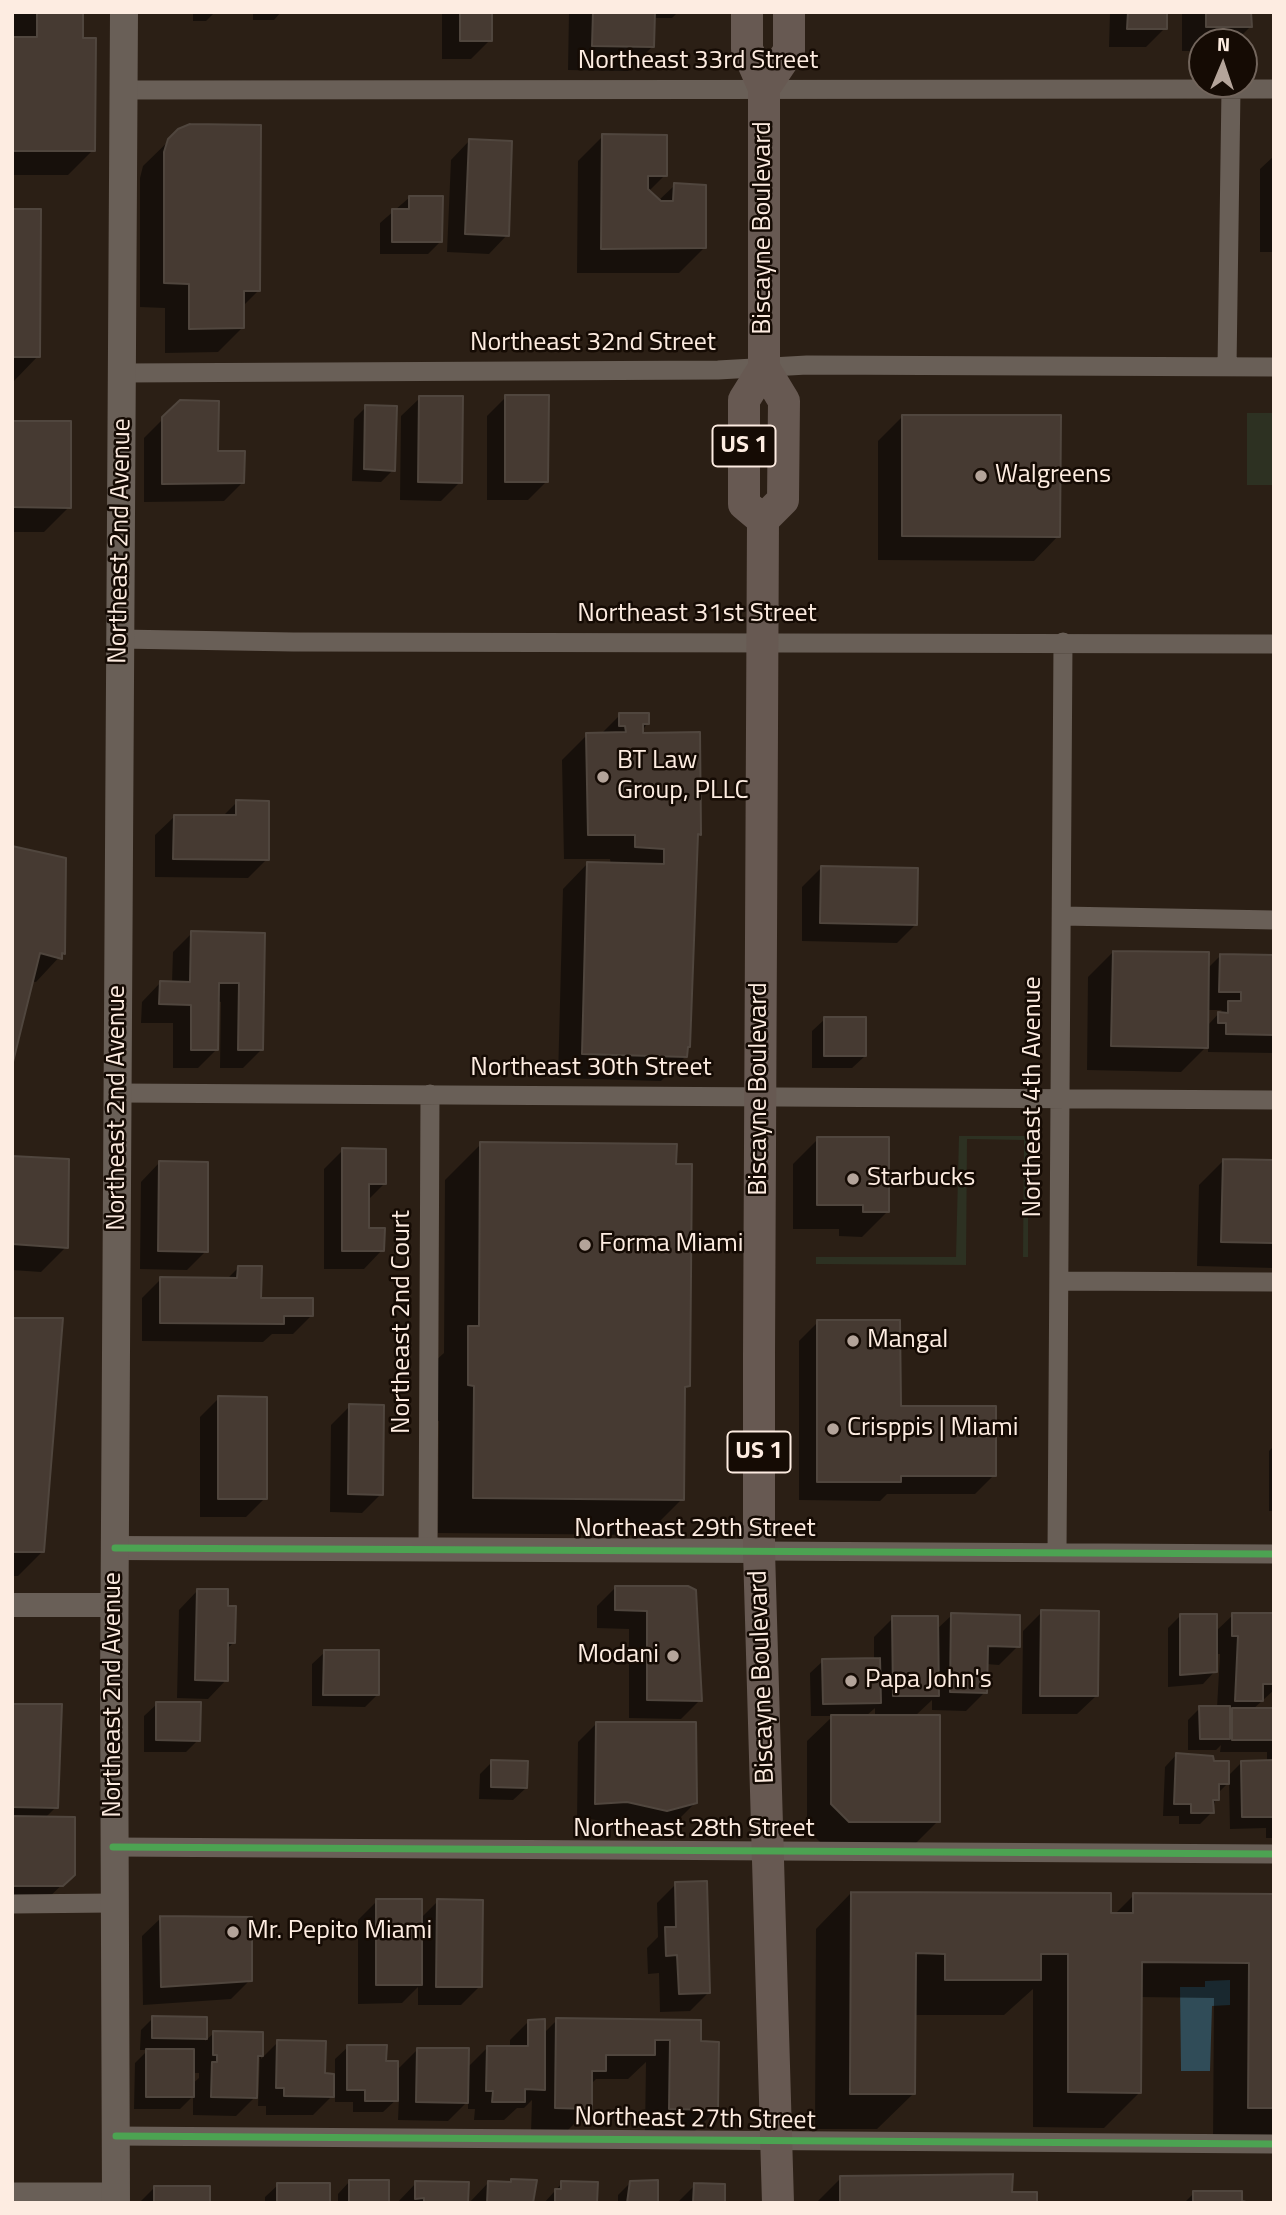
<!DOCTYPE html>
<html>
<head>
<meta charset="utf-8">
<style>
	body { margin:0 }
	#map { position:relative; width:1286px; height:2215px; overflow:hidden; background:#2b1f15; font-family:"Titillium Web",sans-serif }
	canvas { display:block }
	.frame { position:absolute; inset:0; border:14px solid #fdece1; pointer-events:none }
	.north { position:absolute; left:1188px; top:28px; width:70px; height:70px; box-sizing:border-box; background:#150b04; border:2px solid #72655c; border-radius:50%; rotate:2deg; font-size:19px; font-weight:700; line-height:28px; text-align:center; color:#fdece1 }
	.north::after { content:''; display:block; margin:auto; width:24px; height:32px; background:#b4a49a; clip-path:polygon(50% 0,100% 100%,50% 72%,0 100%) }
</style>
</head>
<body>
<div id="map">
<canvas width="1286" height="2215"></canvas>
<div class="frame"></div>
<div class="north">N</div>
</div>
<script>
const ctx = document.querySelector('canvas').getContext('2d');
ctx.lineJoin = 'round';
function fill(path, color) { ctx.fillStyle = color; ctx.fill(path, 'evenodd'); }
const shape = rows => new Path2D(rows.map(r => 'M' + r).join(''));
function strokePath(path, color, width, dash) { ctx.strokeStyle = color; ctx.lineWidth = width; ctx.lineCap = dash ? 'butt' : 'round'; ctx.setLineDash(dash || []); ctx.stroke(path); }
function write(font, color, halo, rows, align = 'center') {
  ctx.font = font + ' "Titillium Web",sans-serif'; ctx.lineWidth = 5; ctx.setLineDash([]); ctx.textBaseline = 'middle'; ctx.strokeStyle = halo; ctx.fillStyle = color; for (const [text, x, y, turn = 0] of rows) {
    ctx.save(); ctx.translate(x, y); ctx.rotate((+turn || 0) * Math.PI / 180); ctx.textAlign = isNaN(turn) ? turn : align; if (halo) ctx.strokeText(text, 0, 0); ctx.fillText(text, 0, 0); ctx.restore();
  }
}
fill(shape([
	[1247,413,1274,413,1274,485,1247,485],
	[959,1136,1028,1136,1028,1257,1023,1257,1024,1140,967,1139,966,1265,816,1264,816,1257,956,1257]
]), '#2d3122');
fill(shape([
	[1230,1980,1230,2005,1212,2006,1210,2071,1181,2071,1180,1987,1205,1987,1205,1981]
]), '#304c58');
fill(shape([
	[13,12,81,12,93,150,68,175,12,175],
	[193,12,215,12,206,21,193,21],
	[253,12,281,12,274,20,253,20],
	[442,12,490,12,490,40,471,59,442,59],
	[569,12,678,12,672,18,653,18,653,46,628,71,568,70],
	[1110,12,1165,12,1165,28,1146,47,1109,47],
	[1182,12,1250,12,1250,27,1235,42,1202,42,1202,51,1182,51],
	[179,131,259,290,243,306,243,327,218,352,165,353,165,308,140,307,140,178,143,166],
	[603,136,665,175,648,192,658,201,675,185,704,248,679,273,577,273,578,161],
	[469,141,507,235,489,254,447,252,451,160],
	[1274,156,1274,252,1260,252,1260,169],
	[410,197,441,241,428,254,380,254,380,223],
	[12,210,38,356,14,381,12,381],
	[506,397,547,481,528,500,487,500,487,416],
	[420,398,460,482,441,501,400,500,401,416],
	[181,401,216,453,243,482,224,501,144,502,144,438],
	[366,407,393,470,381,482,352,481,354,419],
	[903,416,1058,536,1034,561,878,560,878,441],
	[12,423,69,507,44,532,12,532],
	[620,715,647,723,641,734,700,834,696,838,686,1056,661,1081,558,1078,563,889,587,864,611,865,610,859,564,859,562,760,587,735,600,735],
	[237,802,267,859,248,878,155,877,155,835,174,817,222,817],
	[12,847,63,953,36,982,31,981],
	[821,868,916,924,897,943,802,941,802,887],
	[192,933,263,934,262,1049,243,1068,220,1068,221,1002,217,1001,216,1050,198,1068,173,1068,173,1023,141,1023,142,1002,160,983,172,983,173,952],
	[1113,952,1207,969,1220,956,1274,957,1274,1053,1208,1052,1208,1045,1181,1072,1087,1070,1088,977],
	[1207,1010,1222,1010,1207,1026],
	[825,1019,865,1056,852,1068,812,1068,812,1031],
	[818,1139,887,1212,862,1237,839,1236,839,1229,793,1229,793,1164],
	[481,1144,688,1386,683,1391,682,1499,646,1535,438,1533,439,1421,433,1420,433,1363,444,1353,445,1180],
	[343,1150,384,1184,367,1201,367,1230,382,1250,364,1269,324,1269,324,1169],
	[12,1158,66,1247,41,1272,12,1270],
	[1224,1160,1274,1162,1274,1268,1197,1266,1199,1185],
	[159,1163,206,1251,187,1270,140,1269,141,1182],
	[238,1268,260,1300,312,1315,293,1334,272,1334,263,1342,142,1341,142,1298,161,1279,227,1279],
	[12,1320,43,1551,18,1576,12,1576],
	[818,1322,899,1408,994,1475,975,1494,887,1494,880,1501,799,1500,799,1341],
	[219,1398,265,1498,246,1517,200,1517,200,1417],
	[350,1406,381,1494,362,1513,330,1512,331,1425],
	[1274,1446,1274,1511,1269,1511,1269,1451],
	[615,1588,694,1591,700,1700,681,1719,629,1718,629,1629,597,1628,597,1606],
	[197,1591,226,1608,234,1642,227,1649,226,1680,208,1699,177,1698,179,1610],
	[1042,1612,1096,1696,1077,1714,1022,1714,1023,1631],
	[952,1615,1018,1646,999,1665,986,1664,985,1692,966,1711,932,1710,932,1700,915,1716,938,1821,913,1846,824,1846,807,1829,807,1741,833,1716,811,1716,810,1673,823,1661,874,1660,874,1637,893,1618,936,1630],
	[875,1708,875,1716,866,1716],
	[1181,1615,1215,1632,1233,1615,1274,1615,1274,1690,1252,1710,1274,1710,1274,1838,1266,1838,1266,1828,1230,1829,1229,1782,1217,1794,1212,1812,1200,1824,1179,1824,1179,1816,1163,1816,1165,1767,1177,1754,1212,1762,1227,1777,1242,1762,1267,1762,1267,1752,1220,1752,1221,1745,1216,1750,1188,1750,1188,1720,1200,1708,1217,1708,1220,1654,1215,1654,1215,1671,1203,1684,1168,1687,1168,1628],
	[325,1652,378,1694,365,1707,312,1706,312,1664],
	[157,1704,198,1740,186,1752,144,1752,144,1716],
	[12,1706,56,1807,45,1818,73,1874,42,1904,12,1904],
	[596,1724,695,1803,676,1822,647,1829,590,1819,577,1822,578,1742],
	[492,1762,526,1788,513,1800,479,1799,480,1774],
	[676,1884,708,1993,690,2011,660,2012,659,1973,648,1974,647,1948,658,1937,657,1903],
	[851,1893,1109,1915,1114,1915,1134,1895,1274,1896,1274,2143,1213,2143,1214,1998,1140,1997,1140,2092,1104,2128,1033,2127,1033,1989,1004,2015,914,2015,913,2094,877,2129,815,2129,816,1929],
	[377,1901,421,1918,438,1901,480,1986,461,2005,418,2005,418,1987,402,2003,358,2004,358,1920],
	[161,1918,250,1980,231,1999,143,2005,142,1936],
	[153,2018,206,2018,205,2041,214,2033,262,2034,261,2059,278,2042,324,2075,335,2075,335,2059,348,2047,385,2063,396,2071,418,2049,467,2068,487,2048,510,2048,510,2040,529,2021,543,2034,557,2020,699,2043,717,2109,692,2134,645,2133,646,2062,628,2079,596,2079,590,2085,590,2108,565,2133,531,2133,532,2100,524,2108,517,2108,504,2120,474,2120,475,2109,468,2109,468,2101,448,2121,398,2120,399,2097,383,2112,353,2112,353,2102,335,2102,335,2093,313,2115,266,2115,266,2106,258,2106,260,2057,256,2061,255,2097,236,2116,193,2115,193,2096,180,2109,134,2109,135,2063,148,2050,140,2050,141,2030],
	[192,2073,199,2073,199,2078,192,2084],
	[841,2178,1010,2194,1035,2203,816,2203],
	[350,2181,388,2203,338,2203,338,2194],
	[416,2183,467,2203,397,2203],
	[488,2183,533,2203,469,2203],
	[562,2183,595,2203,544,2203],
	[630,2183,657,2203,618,2203,618,2195],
	[278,2185,328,2203,265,2203,265,2197],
	[695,2185,724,2203,677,2203],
	[155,2187,209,2203,139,2203],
	[1194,2193,1240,2203,1248,2203,1184,2203]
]), '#0007');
const building = shape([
	[37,12,83,12,83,38,96,38,95,151,12,151,12,37,37,37,37,12],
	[460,12,492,12,492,41,460,41,460,12],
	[593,12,655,12,654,47,592,46,593,12],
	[1128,12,1167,12,1167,29,1127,29,1128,12],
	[1206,12,1251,12,1252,27,1206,27,1206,12],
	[190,124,261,125,260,291,244,291,244,328,189,329,189,284,164,283,164,152,168,139,178,129,190,124],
	[602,134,667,135,667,176,648,176,648,189,661,201,673,201,674,183,706,185,706,248,601,249,602,134],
	[469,139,512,141,509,236,465,234,469,139],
	[409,196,443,196,442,242,392,242,392,209,409,209,409,196],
	[12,209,41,209,40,357,12,357,12,209],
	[505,395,549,395,548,482,505,482,505,395],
	[419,396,463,396,462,483,418,482,419,396],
	[180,400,219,401,218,451,245,451,244,483,162,484,162,417,180,400],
	[365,405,397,406,395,471,364,469,365,405],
	[902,415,1061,415,1060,537,902,536,902,415],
	[12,421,71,421,71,508,12,507,12,421],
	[619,713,649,713,649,724,643,724,643,733,700,732,701,835,698,834,690,1047,688,1047,687,1057,582,1054,587,862,664,864,664,849,635,847,635,835,588,835,586,733,626,732,625,726,619,726,619,713],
	[236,800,269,801,269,860,173,859,174,815,236,815,236,800],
	[12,846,66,858,65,954,62,953,62,959,40,953,12,1066,12,846],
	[821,866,918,868,917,925,820,923,821,866],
	[191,931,265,933,263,1050,238,1050,239,983,219,983,218,1050,191,1050,191,1005,159,1004,160,981,190,982,191,931],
	[1113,951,1209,952,1208,1048,1111,1046,1113,951],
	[1220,954,1274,955,1274,1035,1226,1034,1226,1023,1218,1023,1218,1012,1228,1013,1228,1001,1241,1001,1241,992,1219,992,1220,954],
	[824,1017,866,1017,866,1056,824,1056,824,1017],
	[817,1137,889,1137,889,1212,863,1212,863,1205,817,1205,817,1137],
	[480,1142,677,1144,676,1164,692,1164,690,1386,685,1387,684,1500,473,1498,474,1386,468,1385,468,1326,479,1326,480,1142],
	[342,1148,386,1149,386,1184,369,1184,369,1228,385,1228,384,1251,342,1251,342,1148],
	[12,1156,69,1159,68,1248,12,1244,12,1156],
	[1223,1159,1274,1160,1274,1243,1221,1242,1223,1159],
	[159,1161,208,1162,208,1252,158,1251,159,1161],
	[238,1266,262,1266,261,1298,313,1298,313,1316,284,1316,284,1324,160,1323,160,1277,237,1278,238,1266],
	[12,1318,63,1318,44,1552,12,1552,12,1318],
	[817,1320,900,1320,901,1406,996,1406,996,1476,901,1476,901,1482,817,1482,817,1320],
	[218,1396,267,1397,267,1499,218,1499,218,1396],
	[349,1404,384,1405,383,1495,348,1494,349,1404],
	[615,1586,688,1586,696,1590,702,1701,647,1700,647,1611,615,1610,615,1586],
	[197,1589,228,1589,228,1606,236,1606,235,1643,228,1643,228,1681,195,1680,197,1589],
	[1041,1610,1099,1611,1098,1696,1040,1696,1041,1610],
	[951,1613,1020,1615,1020,1647,988,1646,987,1693,950,1692,951,1613],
	[1232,1613,1274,1613,1274,1684,1263,1684,1263,1701,1235,1701,1238,1636,1232,1636,1232,1613],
	[1180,1614,1217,1614,1217,1672,1180,1675,1180,1614],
	[892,1616,938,1616,939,1696,893,1696,892,1616],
	[324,1650,379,1650,379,1695,323,1695,324,1650],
	[880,1658,881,1703,823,1704,822,1659,880,1658],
	[156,1702,201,1702,200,1741,156,1740,156,1702],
	[12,1704,62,1704,58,1808,12,1807,12,1704],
	[1199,1706,1230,1706,1230,1739,1200,1739,1199,1706],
	[1232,1708,1274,1708,1274,1740,1232,1740,1232,1708],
	[831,1715,940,1715,940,1822,849,1822,831,1804,831,1715],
	[596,1722,696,1722,697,1803,667,1811,627,1802,595,1804,596,1722],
	[1176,1753,1213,1756,1214,1761,1229,1761,1229,1784,1219,1784,1219,1800,1213,1800,1214,1813,1191,1813,1191,1804,1174,1804,1176,1753],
	[491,1760,528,1761,527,1788,491,1787,491,1760],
	[1274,1760,1274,1817,1242,1817,1241,1761,1274,1760],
	[12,1816,75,1817,75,1875,63,1886,12,1886,12,1816],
	[707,1881,710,1993,679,1994,677,1955,666,1956,665,1927,676,1927,675,1882,707,1881],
	[851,1892,1111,1893,1111,1913,1133,1913,1133,1893,1274,1894,1274,2108,1248,2108,1249,1963,1142,1962,1141,2093,1068,2092,1068,1954,1041,1954,1041,1980,945,1980,945,1954,916,1953,915,2094,850,2094,851,1892],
	[376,1899,422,1899,422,1985,376,1985,376,1899],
	[437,1899,483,1900,482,1987,436,1987,437,1899],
	[160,1916,252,1917,252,1981,161,1987,160,1916],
	[152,2016,207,2017,207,2039,152,2038,152,2016],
	[556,2018,701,2020,701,2041,719,2042,718,2110,669,2109,670,2040,655,2040,655,2055,606,2055,606,2071,592,2071,592,2109,555,2108,556,2018],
	[545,2019,545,2090,525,2089,525,2102,492,2102,493,2091,486,2091,487,2046,528,2046,528,2020,545,2019],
	[213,2031,263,2032,263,2056,258,2056,257,2098,211,2097,212,2062,217,2062,217,2055,213,2055,213,2031],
	[277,2040,326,2041,325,2073,334,2074,334,2097,284,2096,284,2088,276,2088,277,2040],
	[347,2045,387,2045,386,2061,398,2061,398,2101,365,2101,365,2090,347,2090,347,2045],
	[417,2048,469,2048,468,2103,416,2102,417,2048],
	[146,2049,194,2049,194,2097,146,2097,146,2049],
	[1013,2174,1012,2192,1037,2192,1037,2203,840,2203,840,2176,1013,2174],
	[511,2179,537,2180,533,2203,487,2203,488,2181,511,2182,511,2179],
	[349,2180,389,2180,389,2203,349,2203,349,2180],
	[658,2180,658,2203,627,2203,630,2181,658,2180],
	[415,2181,469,2182,468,2203,424,2203,424,2198,415,2199,415,2181],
	[561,2181,598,2182,597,2203,555,2203,555,2189,561,2189,561,2181],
	[277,2183,330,2183,330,2203,277,2203,277,2183],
	[694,2183,725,2184,725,2203,693,2203,694,2183],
	[154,2186,210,2186,210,2203,154,2203,154,2186],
	[1193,2191,1242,2191,1242,2201,1250,2203,1193,2203,1193,2191]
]);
fill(building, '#463a32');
strokePath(building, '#50463e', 2);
strokePath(shape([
	[123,90,1274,89],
	[1227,367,1231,89],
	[123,373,718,370,807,365,1274,367],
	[120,639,293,642,1274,644],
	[1062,916,1274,920],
	[119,1093,1274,1100],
	[1060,1281,1274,1282],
	[428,1550,430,1094],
	[759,1551,1274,1554],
	[1057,1552,1063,642],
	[113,1847,1274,1854],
	[12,1904,113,1903],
	[116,2136,1274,2144],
	[12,2192,116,2192]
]), '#695f57', 19);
strokePath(shape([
	[115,1548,759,1551],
	[12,1605,114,1605]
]), '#695f57', 24);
strokePath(shape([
	[116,2203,114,1684,124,12]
]), '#695f57', 28);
strokePath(shape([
	[747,12,747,49,764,88,764,368,784,401,783,500,763,520,759,1353,759,1551,778,2203],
	[764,88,789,51,789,12],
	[763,520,744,504,744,400,764,368]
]), '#675952', 32);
strokePath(shape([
	[115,1548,1274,1554],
	[113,1847,1274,1854],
	[116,2136,1274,2144]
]), '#4ca352', 7);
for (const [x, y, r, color] of [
	[981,476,7,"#b4a49a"],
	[603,777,7,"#b4a49a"],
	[853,1179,7,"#b4a49a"],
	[585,1245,7,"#b4a49a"],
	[853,1341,7,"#b4a49a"],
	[833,1429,7,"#b4a49a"],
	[673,1656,7,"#b4a49a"],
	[851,1681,7,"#b4a49a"],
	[233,1932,7,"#b4a49a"]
]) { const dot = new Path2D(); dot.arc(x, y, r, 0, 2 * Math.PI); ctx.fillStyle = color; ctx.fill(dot); strokePath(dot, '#150b04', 2.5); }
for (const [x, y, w] of [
	[744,446,63],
	[759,1452,63]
]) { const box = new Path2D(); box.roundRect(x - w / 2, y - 20.5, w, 41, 5); ctx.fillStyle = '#150b04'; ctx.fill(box); strokePath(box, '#fdece1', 2); }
write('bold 24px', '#fdece1', null, [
	["US 1",744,446],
	["US 1",759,1452]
]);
write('26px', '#fdece1', '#150b04', [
	["Northeast 33rd Street",698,62],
	["Biscayne Boulevard",764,228,-90],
	["Northeast 32nd Street",593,344],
	["Northeast 2nd Avenue",121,541,-89],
	["Northeast 31st Street",697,615],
	["Northeast 30th Street",591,1069],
	["Biscayne Boulevard",760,1089,-90],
	["Northeast 4th Avenue",1034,1097,-90],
	["Northeast 2nd Avenue",118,1108,-90],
	["Northeast 2nd Court",403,1322,-90],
	["Northeast 29th Street",695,1530],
	["Biscayne Boulevard",763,1677,-92],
	["Northeast 2nd Avenue",114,1695,-90],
	["Northeast 28th Street",694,1830],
	["Northeast 27th Street",695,2120,1]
]);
write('26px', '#fdece1', '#150b04', [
	["Walgreens",995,476],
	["BT Law",617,762],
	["Group, PLLC",617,792],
	["Starbucks",867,1179],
	["Forma Miami",599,1245],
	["Mangal",867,1341],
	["Crisppis | Miami",847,1429],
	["Modani",659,1656,"right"],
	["Papa John's",865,1681],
	["Mr. Pepito Miami",247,1932]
], 'left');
</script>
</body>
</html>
